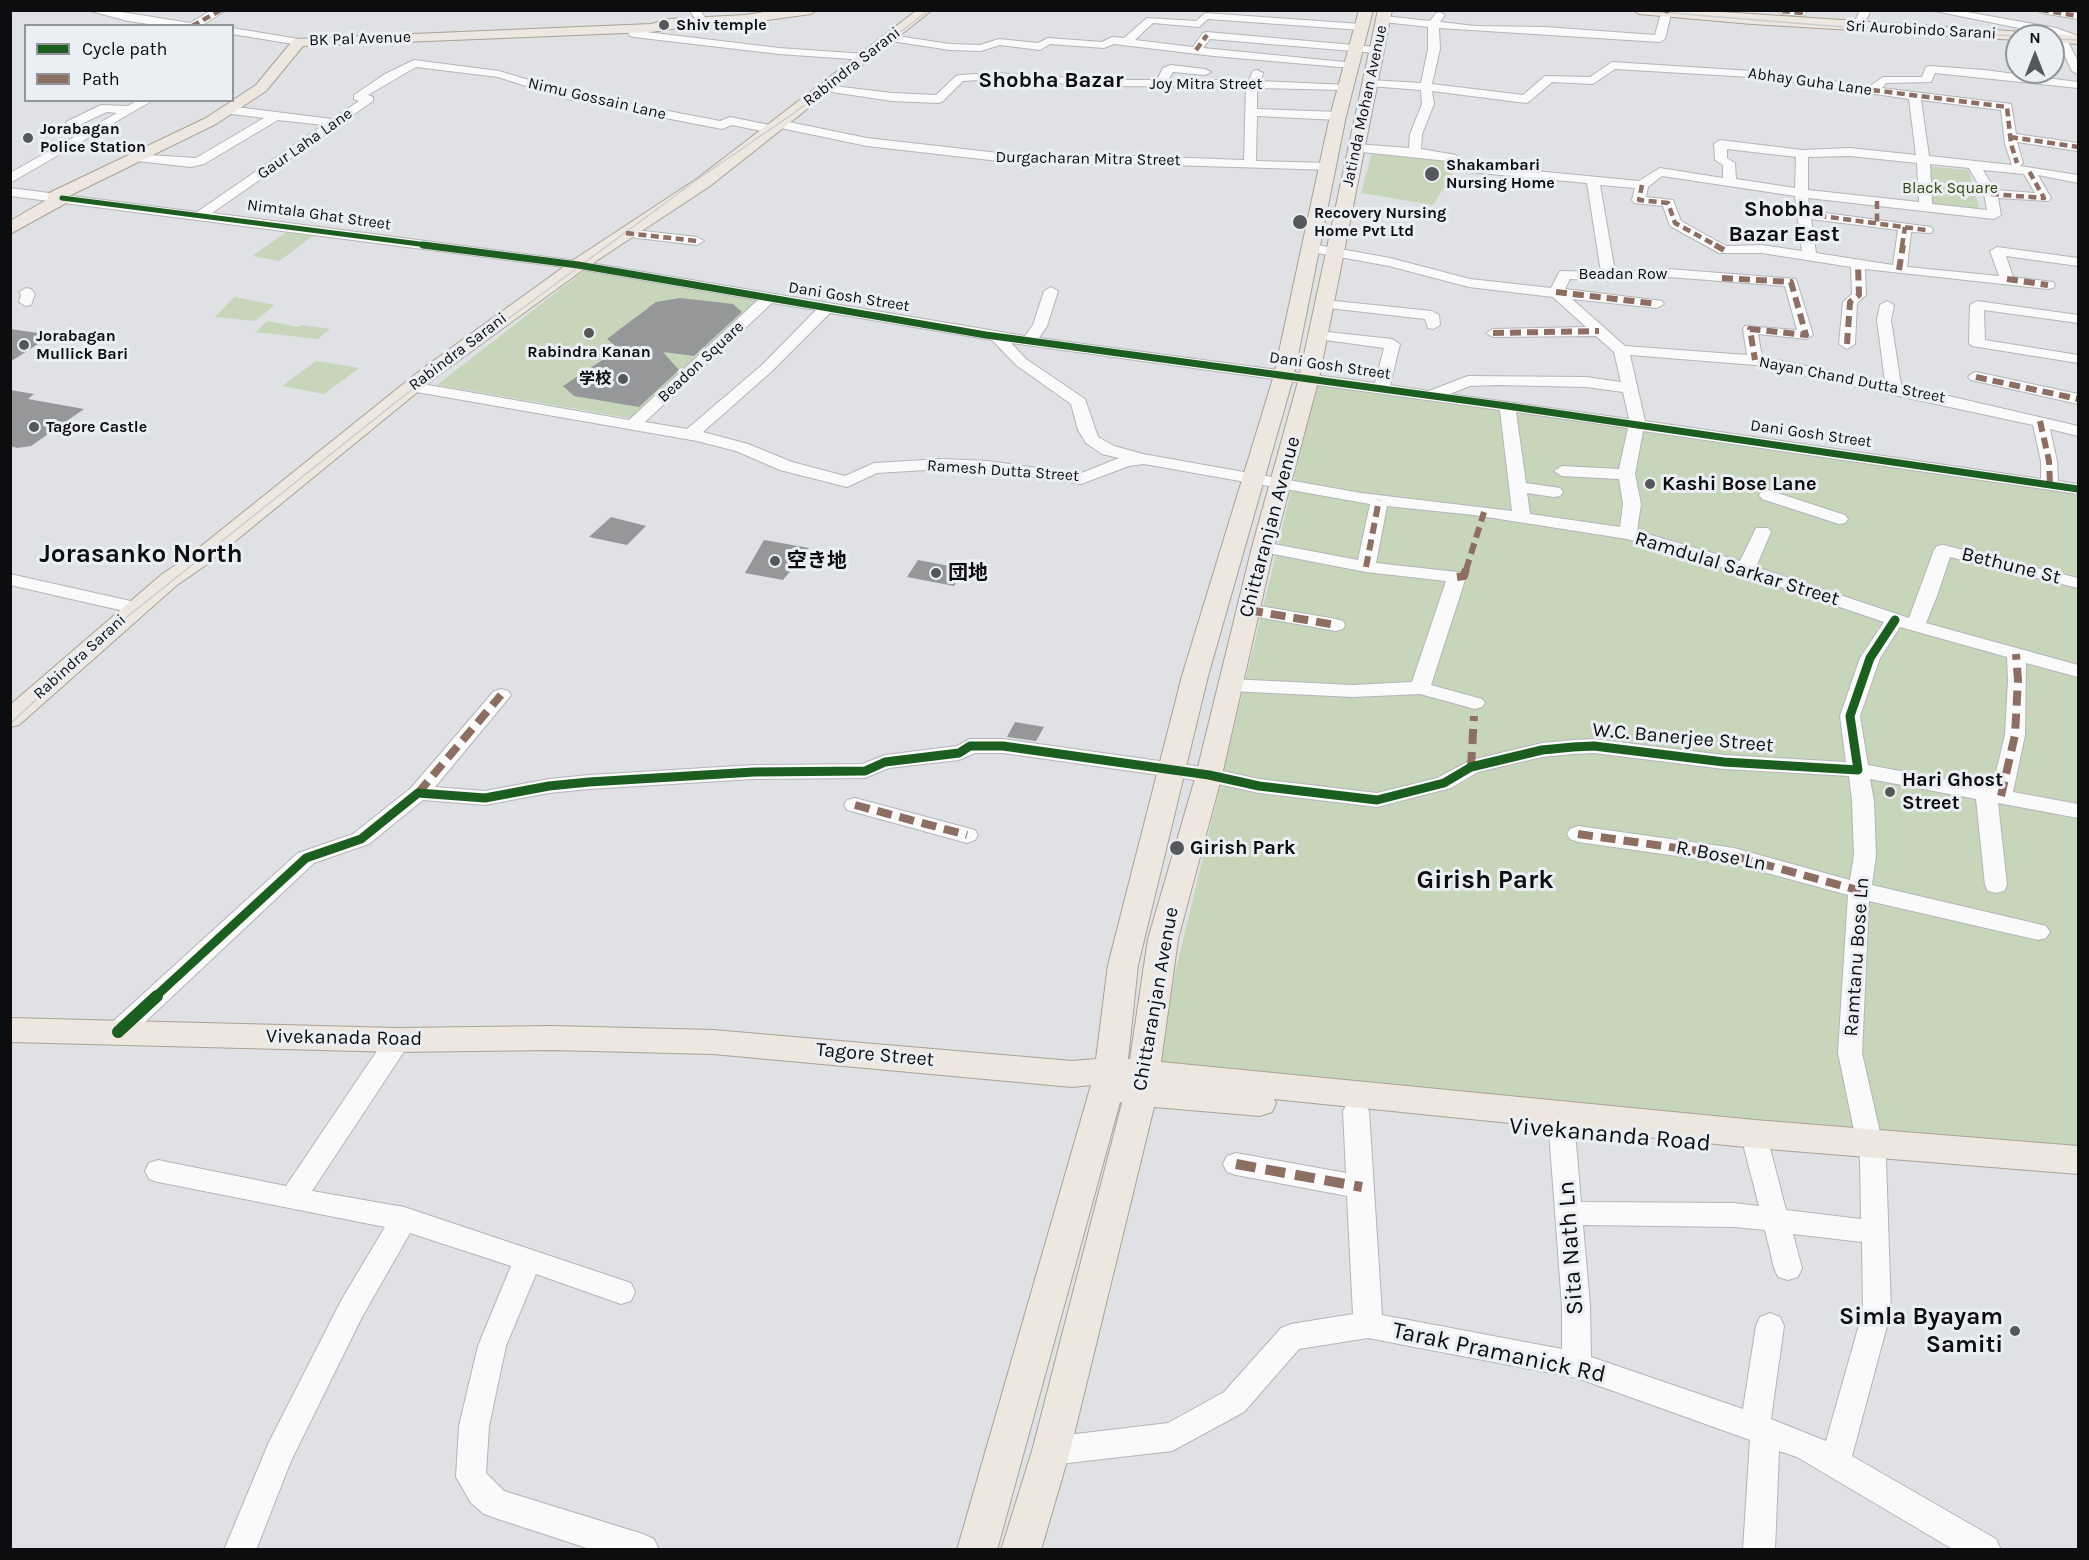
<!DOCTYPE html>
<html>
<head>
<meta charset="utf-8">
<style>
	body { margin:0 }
	#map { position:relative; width:2089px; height:1560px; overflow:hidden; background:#dfe1e4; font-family:Karla,sans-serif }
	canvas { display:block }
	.frame { position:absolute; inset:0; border:12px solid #0d0d0f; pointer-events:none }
	.legend { position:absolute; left:24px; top:24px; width:210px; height:78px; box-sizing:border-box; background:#ebeef2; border:2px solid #929497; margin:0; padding:8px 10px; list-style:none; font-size:18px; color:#0d0d0f }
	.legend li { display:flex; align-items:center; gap:12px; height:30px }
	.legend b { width:30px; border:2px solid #929497 }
	.north { position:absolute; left:2005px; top:24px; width:60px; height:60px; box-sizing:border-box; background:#ebeef2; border:2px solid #929497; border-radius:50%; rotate:0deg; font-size:16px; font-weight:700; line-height:24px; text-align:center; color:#0d0d0f }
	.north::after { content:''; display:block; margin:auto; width:21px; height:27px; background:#56575a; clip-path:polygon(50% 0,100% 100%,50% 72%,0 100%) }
</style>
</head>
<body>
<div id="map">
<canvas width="2089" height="1560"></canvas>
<div class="frame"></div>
<ul class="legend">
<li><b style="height:8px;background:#1b5e20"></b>Cycle path</li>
<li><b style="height:8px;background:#8d6e63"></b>Path</li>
</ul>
<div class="north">N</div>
</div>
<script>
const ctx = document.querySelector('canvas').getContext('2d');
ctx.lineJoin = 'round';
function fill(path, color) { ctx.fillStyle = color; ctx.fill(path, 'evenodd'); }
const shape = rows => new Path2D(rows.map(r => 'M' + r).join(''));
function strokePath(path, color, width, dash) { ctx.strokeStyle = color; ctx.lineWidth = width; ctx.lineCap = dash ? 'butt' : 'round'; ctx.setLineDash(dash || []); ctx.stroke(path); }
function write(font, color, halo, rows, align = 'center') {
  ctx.font = font + ' Karla,"Noto Sans SC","Noto Sans JP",sans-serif'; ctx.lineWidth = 6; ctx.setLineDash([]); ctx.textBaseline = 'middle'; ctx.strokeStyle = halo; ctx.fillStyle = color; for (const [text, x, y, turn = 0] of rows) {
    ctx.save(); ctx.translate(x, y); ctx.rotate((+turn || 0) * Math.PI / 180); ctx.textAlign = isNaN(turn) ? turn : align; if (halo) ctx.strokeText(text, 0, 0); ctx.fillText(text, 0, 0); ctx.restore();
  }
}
fill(shape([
	[1372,152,1420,157,1443,161,1455,170,1433,205,1361,193],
	[1927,166,1969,170,1980,212,1929,206],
	[291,229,317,233,279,261,252,256],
	[585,270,770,301,641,420,437,385],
	[234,297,275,305,255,321,215,317],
	[268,321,298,327,301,325,330,329,318,339,255,332],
	[316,361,359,368,324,394,282,386],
	[1317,383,2078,491,2078,1159,1153,1065]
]), '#c7d5ba');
fill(shape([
	[680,298,733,304,742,312,694,356,663,352,679,370,639,407,574,396,563,386,619,349,607,339,656,302],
	[10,329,52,335,10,362],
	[10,390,34,394,28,399,84,409,31,446,17,448,10,446],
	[611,517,646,526,627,545,589,537],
	[764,540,770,541,809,548,783,580,745,573],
	[918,560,965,569,954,586,907,577],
	[1015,722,1044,727,1036,741,1007,737]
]), '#969799');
const minor = shape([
	[87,10,109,10,190,23,212,10,226,10,201,26,162,26,128,21,87,10],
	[689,10,700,10,708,22,703,25,699,24,689,10],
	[1662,10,1672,10,1665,39,1660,42,1439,28,1440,49,1432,84,1523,95,1545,76,1590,77,1612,62,1767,72,1870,86,1883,77,1922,77,1926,67,1930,66,1984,70,2078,82,2078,88,1935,73,1931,82,1886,83,1882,88,2011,104,2016,134,2078,143,2078,151,2017,142,2023,163,2020,166,2078,175,2078,183,2038,175,2051,198,2049,201,1998,198,2001,215,1994,219,1808,198,1810,211,1931,227,1933,230,1931,233,1911,232,1907,267,1999,276,1990,251,1997,247,2078,258,2078,266,2006,256,2013,277,2053,282,2055,285,2053,288,2048,289,1865,269,1866,295,1857,303,1855,344,1847,349,1839,344,1843,302,1852,294,1851,267,1762,253,1719,253,1670,226,1663,206,1634,203,1632,200,1635,188,1600,185,1615,272,1669,269,1796,279,1813,335,1806,339,1758,334,1762,357,1885,382,1877,320,1880,305,1887,301,1894,305,1891,320,1901,385,2078,426,2078,436,2050,429,2057,461,2058,481,2078,484,2078,494,1643,431,1635,474,1641,504,1637,531,1740,561,1756,528,1768,528,1771,532,1756,567,1909,618,1934,550,1937,546,1943,545,2078,578,2078,588,1950,557,1937,596,1926,623,2078,665,2078,677,2026,663,2025,735,2013,792,2078,804,2078,818,1998,803,2007,885,2004,891,1996,893,1988,891,1985,885,1976,799,1870,779,1874,801,1876,855,1872,885,2038,924,2046,926,2050,932,2046,938,2038,940,1869,901,1862,1053,1886,1159,1891,1311,1852,1456,1996,1539,2001,1550,1954,1550,1797,1457,1779,1451,1775,1550,1743,1550,1750,1440,1577,1378,1368,1338,1299,1349,1244,1412,1172,1451,1051,1465,1040,1461,1036,1451,1040,1441,1051,1437,1168,1423,1224,1392,1281,1328,1291,1324,1353,1314,1347,1196,1236,1175,1227,1172,1223,1164,1227,1156,1236,1153,1346,1173,1343,1111,1347,1104,1356,1101,1365,1104,1369,1111,1382,1315,1562,1349,1562,1306,1549,1131,1553,1124,1562,1120,1571,1124,1575,1131,1581,1202,1734,1203,1759,1206,1744,1148,1748,1140,1757,1137,1766,1140,1770,1148,1786,1210,1861,1219,1860,1159,1838,1053,1848,895,1734,864,1578,842,1570,839,1567,834,1570,829,1578,826,1734,848,1850,880,1854,855,1852,801,1849,776,1724,769,1594,753,1573,754,1542,757,1478,772,1451,788,1377,807,1259,793,1209,782,1003,753,975,753,959,760,889,768,865,778,754,779,589,789,549,793,485,805,423,800,369,844,314,863,127,1039,118,1041,109,1039,106,1032,109,1025,298,853,353,834,411,788,494,691,501,689,508,691,511,695,508,699,435,787,485,791,549,779,589,775,754,765,862,764,885,755,957,746,970,739,1003,739,1209,768,1259,779,1377,793,1437,778,1471,760,1542,743,1573,740,1594,739,1724,755,1846,762,1840,716,1860,658,1884,622,1695,558,1627,539,1474,515,1387,506,1376,563,1457,572,1463,573,1466,577,1431,685,1482,699,1485,703,1482,707,1475,709,1420,694,1353,697,1230,691,1223,689,1220,685,1223,681,1230,679,1353,685,1412,682,1446,581,1366,572,1263,552,1257,551,1254,547,1257,543,1263,542,1358,560,1370,504,1144,464,1129,466,1081,484,988,471,942,469,877,473,847,487,780,470,736,451,697,441,405,390,403,387,405,384,411,382,629,420,758,300,578,269,10,196,10,188,197,212,323,125,278,120,204,164,191,167,137,161,133,160,131,157,133,154,196,158,264,118,224,113,222,110,228,106,332,119,359,101,354,99,354,95,385,74,414,60,499,71,565,91,720,121,730,117,774,126,775,121,779,120,867,138,1025,156,1137,156,1244,160,1246,87,1102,86,995,79,963,81,943,101,939,103,892,101,825,91,819,88,825,85,892,93,936,95,956,76,960,75,995,73,1102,80,1157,80,1163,68,1171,65,1205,69,1211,72,1205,75,1173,72,1168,80,1249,80,1253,71,1257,70,1263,73,1260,81,1348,85,1350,87,1344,90,1258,88,1257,90,1257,109,1338,112,1344,116,1338,120,1257,116,1256,161,1328,163,1334,167,1332,170,1137,164,1025,164,867,146,776,127,775,132,771,133,732,125,722,129,563,98,498,77,416,67,368,95,373,97,373,101,212,213,578,261,1025,336,1033,325,1044,291,1051,287,1058,291,1047,326,1039,338,1375,383,1384,348,1318,339,1311,335,1318,331,1392,339,1400,344,1390,385,1429,391,1468,376,1586,377,1621,382,1614,352,1596,336,1493,337,1486,333,1493,329,1586,327,1553,297,1469,287,1389,266,1312,252,1305,248,1312,244,1390,258,1470,279,1551,288,1560,271,1601,272,1587,183,1459,171,1455,170,1448,161,1352,151,1350,148,1356,144,1409,148,1410,134,1422,104,1421,90,1370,86,1364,83,1370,80,1421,83,1428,49,1428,27,1384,22,1379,19,1384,16,1430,21,1436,13,1440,12,1445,15,1440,22,1475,26,1545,27,1655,35,1662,10],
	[1615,69,1767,78,1909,99,1916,155,1850,148,1802,150,1720,140,1714,144,1715,160,1723,165,1723,178,1660,168,1639,181,1463,164,1456,155,1421,149,1422,134,1434,104,1432,91,1526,103,1530,101,1552,82,1593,84,1615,69],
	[1921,100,2001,110,2005,144,2012,165,1929,156,1921,100],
	[1727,149,1796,157,1795,188,1736,179,1735,163,1727,158,1727,149],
	[1850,156,1917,163,1919,202,1808,190,1808,157,1850,156],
	[1930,164,1969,168,1984,194,1987,210,1932,204,1930,164],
	[1983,170,2024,174,2035,193,1995,190,1983,170],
	[1662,176,1795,196,1802,251,1762,245,1726,246,1681,221,1673,200,1646,197,1648,187,1662,176],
	[1811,219,1898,230,1893,265,1816,253,1811,219],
	[1669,277,1785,286,1797,330,1745,326,1743,329,1747,355,1625,346,1572,299,1657,308,1664,304,1662,301,1565,289,1570,279,1609,281,1669,277],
	[772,303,816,310,762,365,687,429,645,422,772,303],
	[830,313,992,340,1016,365,1071,404,1078,430,1086,443,1102,454,1119,458,1079,474,988,461,942,459,874,463,845,476,792,462,748,444,703,432,772,371,830,313],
	[1011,343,1500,410,1512,511,1361,493,1143,454,1114,446,1098,437,1085,399,1026,359,1011,343],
	[1630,355,1755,365,2033,425,2041,461,2041,479,1645,421,1630,355],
	[1497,385,1586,387,1623,392,1629,419,1450,394,1470,386,1497,385],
	[1516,412,1628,428,1619,469,1562,466,1554,471,1562,476,1619,479,1623,504,1620,527,1530,514,1527,493,1554,497,1560,496,1563,492,1560,488,1526,483,1516,412],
	[1900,627,2007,657,2008,680,2005,735,1992,788,1868,765,1860,716,1880,658,1900,627],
	[1583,1225,1734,1227,1765,1230,1774,1268,1778,1277,1788,1280,1798,1277,1802,1268,1793,1234,1862,1242,1863,1311,1826,1441,1771,1419,1784,1326,1780,1317,1770,1313,1760,1317,1756,1326,1743,1409,1591,1357,1590,1306,1583,1225],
	[1807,10,1805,15,1801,16,1782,14,1777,11,1807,10],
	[1860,10,1871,10,1862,28,1858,29,1853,26,1860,10],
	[1930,10,1956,10,2056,28,2078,36,2078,43,2067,40,2078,61,2078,74,2072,71,2056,38,2058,36,1930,10],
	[2036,10,2078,13,2078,19,2041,13,2036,10],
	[1205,13,1361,24,1366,27,1361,30,1208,19,1199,27,1153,23,1135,40,1193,47,1203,33,1207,32,1376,47,1382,50,1376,53,1210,39,1203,48,1355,63,1357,65,1351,68,1214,56,1114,44,1104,48,1050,44,1040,50,1000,45,981,51,950,50,891,41,886,38,891,35,950,44,980,45,999,39,1038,43,1048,38,1102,42,1112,37,1124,38,1147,18,1196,21,1205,13],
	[630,25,638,31,779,48,866,54,872,57,866,60,779,54,634,37,630,36,625,28,630,25],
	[232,28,299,39,305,42,299,45,232,34,232,28],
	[138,100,150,102,10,183,10,173,117,113,107,112,70,129,66,128,66,122,101,105,128,106,138,100],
	[626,229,697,237,704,241,697,245,621,236,619,233,621,230,626,229],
	[26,288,31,289,35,294,31,305,26,306,19,302,21,295,19,292,26,288],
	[1325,300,1432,311,1439,315,1440,325,1433,329,1428,328,1425,319,1320,307,1318,304,1325,300],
	[1977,301,2078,315,2078,323,1984,310,1985,340,2078,355,2078,363,1972,346,1969,343,1970,305,1977,301],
	[1976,372,2078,394,2078,404,1971,380,1968,377,1971,374,1976,372],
	[1768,490,1845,515,1848,519,1845,523,1839,524,1762,499,1759,495,1762,491,1768,490],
	[10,574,144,604,146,608,144,612,137,614,10,585,10,574],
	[1248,604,1336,619,1343,621,1345,625,1343,629,1336,631,1241,614,1239,610,1241,606,1248,604],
	[855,798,975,830,978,835,975,840,967,843,847,810,844,805,847,800,855,798],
	[398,1030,407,1033,410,1040,407,1047,312,1191,404,1207,631,1283,635,1292,631,1301,621,1304,536,1274,506,1346,489,1426,486,1473,504,1491,643,1534,654,1539,659,1550,593,1550,495,1518,484,1514,471,1503,456,1477,459,1426,478,1346,511,1266,410,1233,362,1317,291,1461,256,1550,224,1550,269,1442,342,1299,385,1227,158,1182,149,1179,145,1171,149,1163,158,1160,286,1186,389,1033,398,1030]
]);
const major = shape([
	[777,10,817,10,811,14,745,23,692,26,651,32,303,46,266,91,216,124,69,196,68,202,10,234,10,221,48,199,47,197,49,193,206,118,256,85,294,39,651,24,669,19,745,15,777,10],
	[917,10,932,10,710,186,584,269,436,377,206,565,177,585,19,725,10,727,10,705,161,575,190,555,422,369,572,261,698,178,917,10],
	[1359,10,1373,10,1346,116,1294,375,1208,676,1138,965,1128,1059,1130,1059,1148,939,1196,775,1252,547,1299,378,1378,10,1392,10,1319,378,1274,547,1222,775,1178,939,1161,1062,1755,1120,2078,1146,2078,1174,1755,1148,1274,1099,1276,1103,1272,1112,1260,1116,1154,1107,1070,1451,1041,1550,1001,1550,1032,1451,1122,1103,1120,1102,997,1550,957,1550,1091,1085,1072,1087,713,1054,552,1050,398,1052,10,1042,10,1018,398,1028,552,1026,713,1030,1072,1061,1096,1059,1108,965,1182,676,1274,375,1330,116,1359,10],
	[1633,10,1691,10,2023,32,2030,36,2017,36,2017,40,1752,24,1639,14,1633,10],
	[2053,34,2078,36,2078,44,2053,42,2053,36,2047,36,2053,34]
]);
strokePath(minor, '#b4b5b7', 2);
strokePath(major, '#aba195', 2);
fill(minor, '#fafafb');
fill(major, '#ede7e0');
strokePath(shape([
	[1634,10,1831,26,2017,36],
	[2053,39,2078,40],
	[10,724,108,632,401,398,695,181,794,113,929,10]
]), '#cbcccd', 1.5);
strokePath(shape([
	[2041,10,2078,16],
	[1782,11,1801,13,1802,10],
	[1666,13,1667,10],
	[192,26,221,10],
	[1196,50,1207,35],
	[1872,90,2007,107,2011,144,2017,163],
	[2010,137,2078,147],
	[1642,185,1639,200,1668,203,1675,223,1717,246],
	[1991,194,2044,198,2029,171],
	[1877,201,1877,224],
	[1806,214,1926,230],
	[626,233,697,241],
	[1902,246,1905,227]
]), '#8d6e63', 4.5, [8, 4.5]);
strokePath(shape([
	[1715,245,1724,250],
	[1899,270,1903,245],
	[1722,278,1791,282,1806,335,1750,329,1755,360],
	[2007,279,2048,285],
	[1556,292,1657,304],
	[1493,333,1599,331],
	[1847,344,1850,302,1859,295,1858,265],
	[1976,377,2078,399],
	[2040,421,2049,461,2050,485],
	[1366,567,1379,500],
	[1466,570,1484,512]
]), '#8d6e63', 6, [11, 6]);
strokePath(shape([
	[1457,577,1464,576,1466,569],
	[1248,610,1336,625],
	[1471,767,1474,716],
	[418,793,501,695],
	[2001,796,2015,735,2018,680,2016,654],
	[855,805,967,835],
	[1578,834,1734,856,1861,891]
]), '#8d6e63', 8, [15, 8]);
strokePath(shape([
	[1236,1164,1362,1187]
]), '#8d6e63', 10, [20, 10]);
strokePath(shape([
	[62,198,435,246]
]), '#1b5e20', 5);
strokePath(shape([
	[423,245,578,265,986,335,1507,406,2078,489]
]), '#1b5e20', 7);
strokePath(shape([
	[155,997,306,858,361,839,418,793,485,798,549,786,589,782,754,772,865,771,885,762,959,753,970,746,1003,746,1209,775,1259,786,1377,800,1444,783,1471,767,1542,750,1573,747,1594,746,1724,762,1858,770,1850,716,1870,658,1895,620]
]), '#1b5e20', 9);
strokePath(shape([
	[118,1032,157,996]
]), '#1b5e20', 12);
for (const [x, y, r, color] of [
	[664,25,6,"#56575a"],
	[28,138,6,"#56575a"],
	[1432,174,8,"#56575a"],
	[1300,222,8,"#56575a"],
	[589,333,6,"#56575a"],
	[24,345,6,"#56575a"],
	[623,379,6,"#56575a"],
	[34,427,6,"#56575a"],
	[1650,484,6,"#56575a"],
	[775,561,6,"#56575a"],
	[936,573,6,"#56575a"],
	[1890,792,6,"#56575a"],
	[1177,848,8,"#56575a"],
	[2015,1331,6,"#56575a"]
]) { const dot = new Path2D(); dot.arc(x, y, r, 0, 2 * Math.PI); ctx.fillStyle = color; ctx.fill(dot); strokePath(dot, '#ebeef2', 2); }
write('bold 16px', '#0d0d0f', '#ebeef2', [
	["Shiv temple",676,25],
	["Jorabagan",40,129],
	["Police Station",40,147],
	["Shakambari",1446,165],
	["Nursing Home",1446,183],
	["Recovery Nursing",1314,213],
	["Home Pvt Ltd",1314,231],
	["Jorabagan",36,336],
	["Mullick Bari",36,354],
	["Rabindra Kanan",589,352,"center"],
	["学校",611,379,"right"],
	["Tagore Castle",46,427]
], 'left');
write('16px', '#0d0d0f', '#ebeef2', [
	["Sri Aurobindo Sarani",1921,30,3],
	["BK Pal Avenue",360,39,-2],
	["Rabindra Sarani",852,67,-38],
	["Abhay Guha Lane",1810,82,8],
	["Joy Mitra Street",1206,84],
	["Nimu Gossain Lane",597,99,13],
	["Jatinda Mohan Avenue",1365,106,-78],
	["Gaur Laha Lane",305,144,-35],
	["Durgacharan Mitra Street",1088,159,1],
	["Nimtala Ghat Street",319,215,8],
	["Beadan Row",1623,274],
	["Dani Gosh Street",849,297,9],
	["Rabindra Sarani",458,352,-37],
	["Beadon Square",701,362,-43],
	["Dani Gosh Street",1330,366,8],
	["Nayan Chand Dutta Street",1852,380,11],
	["Dani Gosh Street",1811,434,8],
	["Ramesh Dutta Street",1003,471,4],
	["Rabindra Sarani",80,657,-42]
]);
write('16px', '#31470d', '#ebeef2', [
	["Black Square",1950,188]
]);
write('bold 20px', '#0d0d0f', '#ebeef2', [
	["Kashi Bose Lane",1662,484],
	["空き地",787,561],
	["団地",948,573],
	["Hari Ghost",1902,780],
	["Street",1902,803],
	["Girish Park",1190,848]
], 'left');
write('20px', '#0d0d0f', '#ebeef2', [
	["Chittaranjan Avenue",1270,527,-75],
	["Bethune St",2011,566,14],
	["Ramdulal Sarkar Street",1737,569,17],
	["W.C. Banerjee Street",1683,738,5],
	["R. Bose Ln",1721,856,11],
	["Ramtanu Bose Ln",1857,957,-86],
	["Chittaranjan Avenue",1156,999,-80],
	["Vivekanada Road",344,1038,1],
	["Tagore Street",875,1055,5]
]);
write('bold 22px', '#0d0d0f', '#ebeef2', [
	["Shobha Bazar",1051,81],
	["Shobha",1784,210],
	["Bazar East",1784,235]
]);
write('24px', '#0d0d0f', '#ebeef2', [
	["Vivekananda Road",1610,1135,5],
	["Sita Nath Ln",1571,1248,-94],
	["Tarak Pramanick Rd",1499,1353,12]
]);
write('bold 24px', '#0d0d0f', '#ebeef2', [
	["Simla Byayam",2003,1317],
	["Samiti",2003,1345]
], 'right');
write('bold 26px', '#0d0d0f', '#ebeef2', [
	["Jorasanko North",141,555],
	["Girish Park",1485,881]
]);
</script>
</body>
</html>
